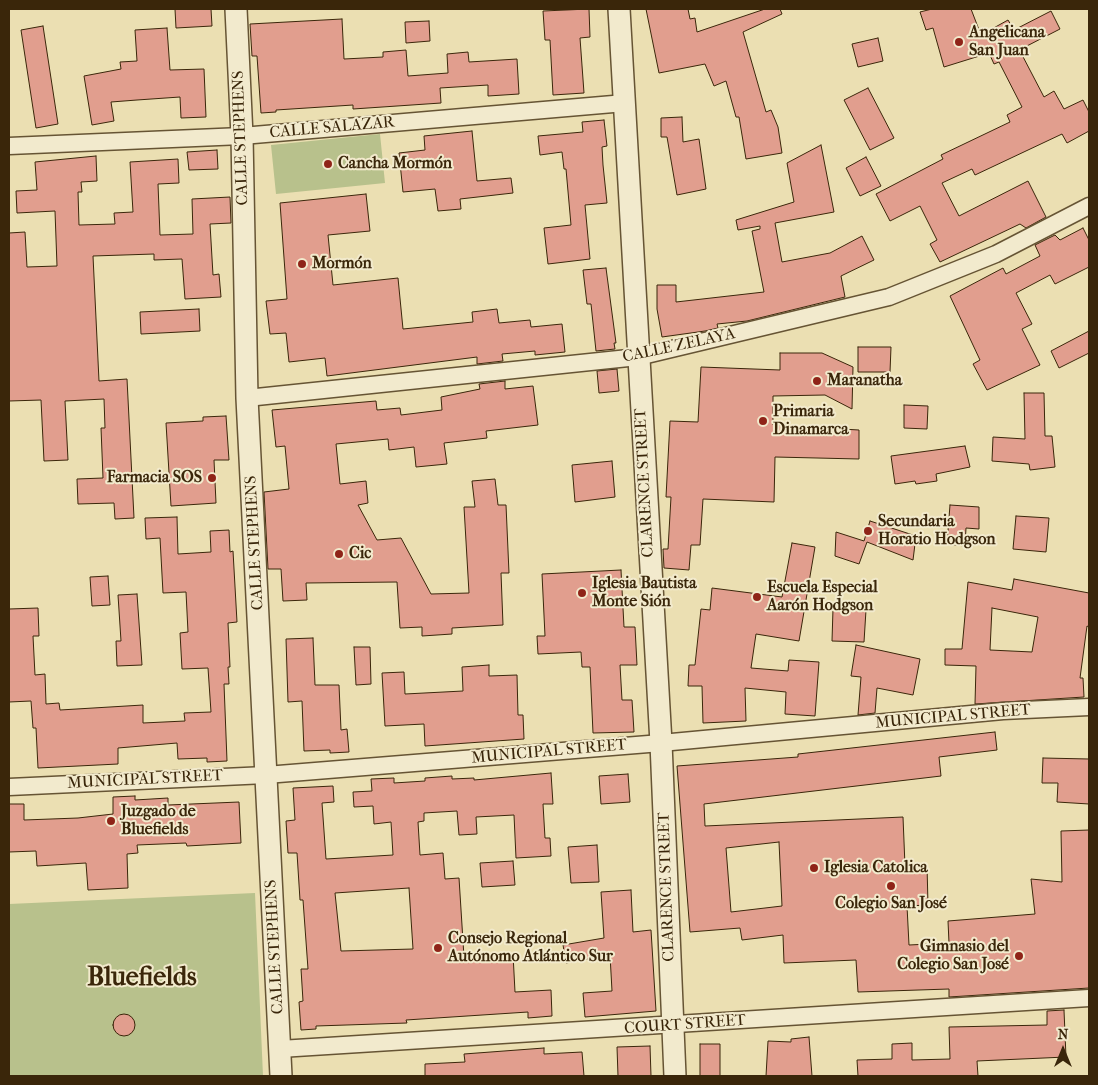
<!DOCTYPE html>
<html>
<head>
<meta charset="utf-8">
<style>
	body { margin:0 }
	#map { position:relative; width:1098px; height:1085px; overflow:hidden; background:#ebdfb2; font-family:"IM FELL French Canon",serif }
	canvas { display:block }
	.frame { position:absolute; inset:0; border:10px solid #3a260a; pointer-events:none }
	.north { position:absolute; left:1038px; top:1025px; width:50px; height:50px; -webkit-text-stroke:4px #f2eacd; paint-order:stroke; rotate:0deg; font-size:14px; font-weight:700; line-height:20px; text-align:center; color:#3a260a }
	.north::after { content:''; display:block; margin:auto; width:18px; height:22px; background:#3a260a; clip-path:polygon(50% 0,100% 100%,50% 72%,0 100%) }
</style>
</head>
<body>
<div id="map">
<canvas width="1098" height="1085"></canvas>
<div class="frame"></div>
<div class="north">N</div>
</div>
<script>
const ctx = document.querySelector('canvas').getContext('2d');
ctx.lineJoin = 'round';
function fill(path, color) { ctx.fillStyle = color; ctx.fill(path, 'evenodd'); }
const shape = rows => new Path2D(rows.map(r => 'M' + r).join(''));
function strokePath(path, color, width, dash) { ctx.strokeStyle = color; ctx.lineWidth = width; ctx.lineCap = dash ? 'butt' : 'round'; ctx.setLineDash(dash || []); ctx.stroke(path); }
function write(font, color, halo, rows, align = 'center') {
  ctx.font = font + ' "IM FELL French Canon",serif'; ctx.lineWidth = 4; ctx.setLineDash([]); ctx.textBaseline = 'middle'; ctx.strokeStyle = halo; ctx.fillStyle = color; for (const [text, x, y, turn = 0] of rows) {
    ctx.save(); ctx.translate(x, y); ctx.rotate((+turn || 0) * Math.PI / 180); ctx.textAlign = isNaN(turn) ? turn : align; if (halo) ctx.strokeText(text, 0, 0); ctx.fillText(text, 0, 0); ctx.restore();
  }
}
fill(shape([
	[380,134,385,183,276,194,271,145],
	[255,893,263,1076,9,1076,9,904]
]), '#b8c18c');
const building = shape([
	[175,9,211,9,212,26,176,28,175,9],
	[589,9,590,37,580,38,584,93,553,95,550,40,545,40,543,11,589,9],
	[646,9,688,9,690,19,695,18,697,32,765,9,780,9,782,14,743,32,766,112,771,110,778,127,782,153,746,159,739,117,736,117,726,81,714,86,705,64,659,73,646,9],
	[932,9,971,9,981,35,1008,20,1014,30,1051,11,1060,29,1021,49,1020,51,1044,97,1054,91,1064,109,1083,100,1089,112,1089,131,1067,143,1062,134,975,175,972,169,942,183,959,216,1028,181,1046,217,1026,228,1020,224,940,262,930,244,937,240,920,206,890,221,876,194,943,159,941,155,1010,122,1007,115,1022,107,999,62,994,64,989,53,944,67,933,28,926,30,920,12,932,9],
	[342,19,344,59,383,57,383,52,406,50,408,76,448,73,447,54,468,52,469,62,517,59,519,94,488,96,488,85,440,88,441,103,353,109,353,105,276,110,276,112,261,113,257,56,252,56,250,24,342,19],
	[429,21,430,41,406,43,405,22,429,21],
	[43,26,58,124,36,128,21,30,43,26],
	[167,28,170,70,204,69,206,117,181,118,180,97,137,100,111,102,114,121,92,125,84,76,121,69,120,62,137,61,135,30,167,28],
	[878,38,883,61,858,67,852,44,878,38],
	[868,88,894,138,870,150,844,100,868,88],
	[682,117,683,142,699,139,706,189,677,195,667,137,661,137,661,118,682,117],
	[604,120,607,146,602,147,603,165,607,203,585,205,590,259,548,264,544,228,571,225,566,169,564,169,562,152,540,155,538,136,583,132,582,122,604,120],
	[472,131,477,181,511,178,513,193,460,199,461,209,438,211,435,189,403,192,399,153,425,150,424,136,472,131],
	[821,145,834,212,775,223,782,262,830,253,862,236,874,260,841,276,845,297,747,321,717,324,718,328,705,331,662,337,657,309,657,285,676,285,676,302,764,292,752,231,760,229,760,226,738,230,736,220,794,202,787,163,821,145],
	[217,150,218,169,189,170,187,152,217,150],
	[96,156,97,181,81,182,82,192,78,192,79,225,115,224,114,213,133,212,130,162,178,159,179,183,158,184,160,235,193,234,192,199,230,197,231,223,210,224,213,275,219,274,221,297,185,299,182,259,154,260,154,254,93,256,99,381,127,379,134,518,115,519,114,503,78,504,77,479,103,478,101,428,105,428,104,399,65,401,68,460,44,461,41,400,9,401,9,233,25,232,27,267,57,266,55,211,17,213,16,191,37,190,35,162,96,156],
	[866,157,881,186,860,196,846,168,866,157],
	[366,194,370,231,328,235,333,285,398,278,403,329,473,322,472,312,497,309,499,323,530,320,531,327,562,324,565,352,535,355,535,351,502,354,503,361,477,364,477,357,327,376,325,358,289,362,286,333,270,334,266,301,287,299,280,203,366,194],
	[1083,228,1089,240,1089,267,1055,284,1050,275,1016,293,1032,324,1022,329,1040,365,987,390,973,364,980,360,950,296,1003,268,1006,274,1040,256,1035,245,1055,235,1060,240,1083,228],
	[606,268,616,343,614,343,615,349,596,351,591,304,587,304,583,270,606,268],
	[199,309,200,331,141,334,140,312,199,309],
	[1089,331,1089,353,1059,368,1051,351,1089,331],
	[858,347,891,347,890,372,858,372,858,347],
	[780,353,822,353,853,367,852,409,825,395,773,396,773,425,859,430,859,459,775,457,774,502,703,499,700,545,691,545,689,570,664,568,663,549,668,549,671,497,666,497,670,421,698,422,701,367,780,370,780,353],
	[617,369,619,391,599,393,597,371,617,369],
	[505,381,505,389,533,386,538,425,486,431,487,438,444,443,447,464,416,467,414,447,389,450,388,439,336,444,340,484,366,481,368,503,358,505,377,540,401,538,431,594,469,593,464,507,475,507,472,481,495,479,498,505,506,505,509,573,501,573,503,625,452,628,452,634,422,636,422,627,400,628,397,582,306,583,307,600,283,601,281,569,268,569,264,492,289,489,285,446,276,447,272,410,376,401,377,410,400,408,401,415,442,410,441,397,480,389,479,384,505,381],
	[1024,393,1044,393,1045,436,1052,436,1055,467,1030,470,1029,464,992,461,993,437,1025,439,1024,393],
	[904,405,928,406,927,429,904,428,904,405],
	[226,416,229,460,214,460,216,503,171,506,166,423,203,421,203,417,226,416],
	[965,446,970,467,936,474,937,481,916,484,915,481,895,484,891,456,965,446],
	[612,461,615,497,575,502,572,465,612,461],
	[950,505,979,507,979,529,966,528,965,546,947,544,950,505],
	[1016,516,1049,518,1046,552,1013,549,1016,516],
	[177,517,178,554,211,552,210,531,229,530,230,552,233,551,237,622,228,623,230,667,228,667,229,684,224,684,227,761,207,762,207,758,178,759,177,743,118,748,118,764,38,768,36,728,33,728,31,701,9,702,9,609,38,608,39,636,33,636,35,675,45,674,46,704,59,703,60,710,143,705,143,723,185,721,184,713,211,712,208,668,182,669,180,633,188,632,186,592,163,593,160,538,146,539,145,518,177,517],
	[870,521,916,536,913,560,867,542,859,564,835,556,836,532,864,541,870,521],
	[792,543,815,547,799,641,756,634,751,668,788,671,789,660,819,662,815,716,785,714,786,692,745,688,746,721,703,723,702,686,688,686,689,665,695,665,701,609,710,610,712,588,782,597,792,543],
	[621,570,624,627,635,627,637,665,620,665,622,700,632,700,634,732,593,733,590,667,582,667,581,652,538,654,537,636,545,636,542,574,621,570],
	[108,576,110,605,92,606,90,577,108,576],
	[1014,579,1089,593,1089,627,1087,626,1080,678,1083,678,1084,697,975,704,976,666,945,665,945,649,962,649,968,582,1012,590,1014,579],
	[992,608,1038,617,1032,652,990,650,992,608],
	[137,594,142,665,117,666,116,641,121,641,118,595,137,594],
	[833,609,866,610,864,642,832,641,833,609],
	[313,638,315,685,339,685,341,730,347,729,349,752,330,753,330,750,304,751,302,701,288,702,286,639,313,638],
	[856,645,920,659,913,695,877,688,875,713,858,715,861,677,851,676,856,645],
	[354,647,370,647,371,684,356,685,354,647],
	[489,665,489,676,517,675,518,715,523,715,524,739,425,746,424,724,385,726,382,673,404,672,405,694,463,691,462,667,489,665],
	[995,732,997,750,939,757,941,776,704,804,705,826,903,817,905,866,927,865,928,905,907,906,909,945,949,943,948,921,1035,914,1031,879,1062,882,1061,831,1089,830,1089,988,949,997,949,989,858,992,856,960,784,963,783,935,742,940,740,928,690,932,677,766,798,757,798,754,995,732],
	[779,842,782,906,731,912,726,848,779,842],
	[1043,758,1089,759,1089,804,1057,802,1058,783,1042,783,1043,758],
	[551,773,553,804,543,804,545,838,550,838,551,856,516,858,514,815,476,817,477,834,459,835,457,811,424,813,424,821,418,822,420,855,443,853,445,879,459,878,464,957,513,954,515,992,551,990,552,1016,528,1018,528,1012,406,1020,407,1023,316,1026,316,1029,301,1030,299,1002,303,1001,301,969,308,969,303,900,300,900,297,853,288,853,286,821,295,820,293,788,333,786,334,802,322,803,326,859,393,855,391,822,374,824,373,806,354,807,353,792,372,791,371,779,394,778,394,783,425,781,425,778,452,776,452,779,474,778,474,780,551,773],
	[409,888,413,949,341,951,335,893,409,888],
	[628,774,630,802,601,804,599,776,628,774],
	[135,796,135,800,168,798,168,805,239,802,241,843,187,846,186,843,137,845,138,853,127,854,128,888,88,890,86,863,37,866,36,851,9,852,9,804,24,804,24,820,78,818,113,814,113,797,135,796],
	[597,845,599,882,571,883,568,847,597,845],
	[513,861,515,885,482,887,480,863,513,861],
	[631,890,633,932,651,930,656,1011,585,1017,583,993,612,991,610,955,566,963,563,945,604,938,601,892,631,890],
	[1064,1010,1066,1057,977,1061,978,1076,858,1076,857,1060,892,1059,892,1044,912,1043,912,1060,950,1059,949,1027,1047,1025,1047,1011,1064,1010],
	'113 1025a11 11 0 1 1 22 0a11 11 0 1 1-22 0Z',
	[809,1037,812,1076,766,1076,768,1041,791,1042,791,1039,809,1037],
	[700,1044,720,1044,720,1076,700,1076,700,1044],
	[650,1046,651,1076,618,1076,617,1047,650,1046],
	[544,1048,544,1054,582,1052,584,1076,425,1076,425,1064,465,1062,464,1054,544,1048]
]);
fill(building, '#e19e8e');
strokePath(building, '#3a260a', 1);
const minor = shape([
	[9,146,242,136,625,103],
	[247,398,638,357,889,297,996,254,1089,206],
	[9,787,266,775,661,743,1003,711,1089,707],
	[280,1049,1089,998]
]);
const tertiary = shape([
	[236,9,242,136,247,398,281,1076],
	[619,9,661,743,675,1076]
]);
strokePath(minor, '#665434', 19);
strokePath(tertiary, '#665434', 24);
strokePath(minor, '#f2eacd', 16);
strokePath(tertiary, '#f2eacd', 21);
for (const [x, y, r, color] of [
	[959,42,5,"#8f2418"],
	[328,164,5,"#8f2418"],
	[302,264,5,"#8f2418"],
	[817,381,5,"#8f2418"],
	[763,421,5,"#8f2418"],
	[212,478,5,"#8f2418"],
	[868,531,5,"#8f2418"],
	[339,554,5,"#8f2418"],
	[582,593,5,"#8f2418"],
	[757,597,5,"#8f2418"],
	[111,821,5,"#8f2418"],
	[814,868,5,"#8f2418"],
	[891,886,5,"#8f2418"],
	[438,948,5,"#8f2418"],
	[1019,956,5,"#8f2418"]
]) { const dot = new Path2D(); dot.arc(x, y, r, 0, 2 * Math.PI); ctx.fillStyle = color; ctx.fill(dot); strokePath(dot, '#f2eacd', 2); }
write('bold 16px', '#3a260a', '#f2eacd', [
	["Angelicana",969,33],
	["San Juan",969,51],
	["Cancha Mormón",338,164],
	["Mormón",312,264],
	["Maranatha",827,381],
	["Primaria",773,412],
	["Dinamarca",773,430],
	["Farmacia SOS",202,478,"right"],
	["Secundaria",878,522],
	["Horatio Hodgson",878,540],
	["Cic",349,554],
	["Iglesia Bautista",592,584],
	["Monte Sión",592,602],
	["Escuela Especial",767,588],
	["Aarón Hodgson",767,606],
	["Juzgado de",121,812],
	["Bluefields",121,830],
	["Iglesia Catolica",824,868],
	["Colegio San José",891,904,"center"],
	["Consejo Regional",448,939],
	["Autónomo Atlántico Sur",448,957],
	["Gimnasio del",1009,947,"right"],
	["Colegio San José",1009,965,"right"]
], 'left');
write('16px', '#3a260a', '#f2eacd', [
	["CALLE SALAZAR",332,128,-5],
	["CALLE STEPHENS",241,138,-92],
	["CALLE ZELAYA",679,346,-12],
	["CLARENCE STREET",645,483,-93],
	["CALLE STEPHENS",255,543,-93],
	["MUNICIPAL STREET",953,717,-5],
	["MUNICIPAL STREET",549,752,-5],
	["MUNICIPAL STREET",145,780,-3],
	["CLARENCE STREET",667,887,-92],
	["CALLE STEPHENS",275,947,-93],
	["COURT STREET",685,1025,-4]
]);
write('bold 26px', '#3a260a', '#f2eacd', [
	["Bluefields",142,979]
]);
</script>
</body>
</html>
